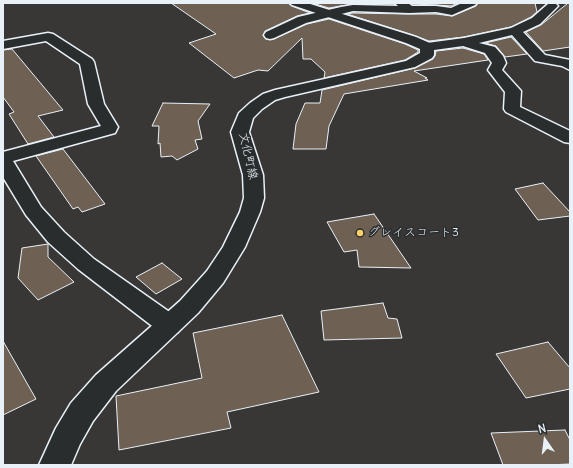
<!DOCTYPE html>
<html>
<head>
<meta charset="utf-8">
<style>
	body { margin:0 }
	#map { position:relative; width:573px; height:468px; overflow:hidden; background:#383736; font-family:Delius,sans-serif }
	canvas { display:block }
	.frame { position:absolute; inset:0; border:4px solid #e8f1f8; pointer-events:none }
	.north { position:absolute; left:525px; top:420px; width:40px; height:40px; -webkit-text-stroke:3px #2a2d2e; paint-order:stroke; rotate:346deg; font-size:11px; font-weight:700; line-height:16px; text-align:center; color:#e8f1f8 }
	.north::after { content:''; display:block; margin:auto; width:14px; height:18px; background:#e8f1f8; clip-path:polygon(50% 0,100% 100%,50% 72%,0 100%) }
</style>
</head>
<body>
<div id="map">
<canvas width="573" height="468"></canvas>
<div class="frame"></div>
<div class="north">N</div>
</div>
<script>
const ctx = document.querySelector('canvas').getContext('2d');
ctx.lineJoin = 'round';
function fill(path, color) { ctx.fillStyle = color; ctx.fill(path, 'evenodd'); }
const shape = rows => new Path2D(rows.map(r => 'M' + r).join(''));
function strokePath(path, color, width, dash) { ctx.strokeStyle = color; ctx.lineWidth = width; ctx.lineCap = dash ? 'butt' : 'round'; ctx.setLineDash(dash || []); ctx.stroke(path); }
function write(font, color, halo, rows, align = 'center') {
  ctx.font = font + ' Delius,"Klee One",sans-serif'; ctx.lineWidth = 3; ctx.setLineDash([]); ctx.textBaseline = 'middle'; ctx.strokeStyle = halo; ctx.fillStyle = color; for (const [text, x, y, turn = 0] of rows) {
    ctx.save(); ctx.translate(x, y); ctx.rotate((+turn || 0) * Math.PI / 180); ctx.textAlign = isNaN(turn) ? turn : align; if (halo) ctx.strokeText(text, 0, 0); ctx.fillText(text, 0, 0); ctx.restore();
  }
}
const building = shape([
	[171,3,288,3,292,6,310,13,297,16,265,31,263,36,266,39,274,39,307,24,329,19,405,44,418,50,418,52,405,60,324,78,325,72,311,59,303,59,302,38,268,71,258,70,234,78,189,43,216,34,171,3],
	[312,3,394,3,394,4,353,4,329,8,312,3],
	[410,3,458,3,451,6,436,5,412,4,410,3],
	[478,3,535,3,537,12,531,17,511,27,464,37,429,41,416,36,347,14,353,13,409,14,436,14,452,16,476,6,478,3],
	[568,3,570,3,570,47,543,51,526,32,541,25,568,3],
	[511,37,527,54,505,57,496,46,485,43,511,37],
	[463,48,484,54,488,60,414,71,427,78,425,78,428,80,344,94,329,126,326,149,293,149,296,124,305,103,320,103,322,90,415,68,433,59,435,56,436,51,463,48],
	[12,49,63,110,38,116,54,137,28,144,9,114,14,112,3,97,3,50,12,49],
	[163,103,210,104,198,121,202,139,195,140,198,149,177,160,172,156,161,157,160,143,158,144,159,126,152,126,163,103],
	[63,149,76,166,105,204,82,212,78,207,73,209,36,156,63,149],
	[543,183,570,212,570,216,538,220,515,189,543,183],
	[374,214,411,268,359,267,357,250,344,252,327,222,374,214],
	[48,244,48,257,74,282,38,300,18,278,22,248,48,244],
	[162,263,182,279,156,294,136,277,162,263],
	[383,303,388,318,397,319,402,338,324,340,321,311,383,303],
	[282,315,319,392,227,412,231,428,119,450,116,396,202,378,193,333,282,315],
	[3,341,36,399,3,415,3,341],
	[548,342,570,368,570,389,526,398,496,354,548,342],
	[565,430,570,440,570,464,547,465,503,465,491,433,565,430]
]);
fill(building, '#6e6154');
strokePath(building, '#e8f1f8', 1);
const minor = shape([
	[395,3,408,3,412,6,436,6,451,8,462,3,477,3,475,5,452,15,436,12,409,13,353,11,306,23,274,38,270,39,266,38,264,35,266,32,298,17,341,7,353,5,398,6,395,3],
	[548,4,556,4,558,6,540,24,523,32,545,55,570,60,570,70,562,66,535,61,512,35,479,43,495,47,503,56,506,63,502,70,521,91,520,107,570,131,570,143,564,142,506,112,504,109,505,92,488,70,492,63,485,53,463,46,427,51,422,50,420,47,422,44,427,43,464,38,511,28,532,18,548,4],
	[48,33,53,34,92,59,94,62,104,104,118,127,115,133,13,161,41,207,64,232,94,259,178,318,182,325,178,332,169,335,160,332,78,269,48,242,26,215,3,177,3,152,101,126,88,104,80,64,46,41,3,49,3,41,48,33]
]);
const tertiary = shape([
	[290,3,307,3,416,37,432,44,434,47,434,55,432,58,415,67,285,97,275,100,262,109,253,118,249,132,263,175,264,198,260,212,245,247,223,283,198,313,116,391,93,421,80,444,71,465,39,465,56,428,71,403,96,375,180,301,207,271,223,247,240,212,244,198,243,175,231,132,239,113,250,103,263,94,275,90,406,61,420,53,420,49,406,43,292,5,290,3]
]);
strokePath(minor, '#e8f1f8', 3);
strokePath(tertiary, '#e8f1f8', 3);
fill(minor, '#2a2d2e');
fill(tertiary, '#2a2d2e');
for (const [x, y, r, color] of [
	[360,233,4,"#ffd166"]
]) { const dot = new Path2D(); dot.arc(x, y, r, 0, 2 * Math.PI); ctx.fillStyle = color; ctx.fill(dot); strokePath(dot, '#2a2d2e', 1.5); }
write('12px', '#e8f1f8', '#2a2d2e', [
	["文化町線",248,156,77]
]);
write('12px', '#e8f1f8', '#2a2d2e', [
	["グレイスコート3",368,233]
], 'left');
</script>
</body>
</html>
